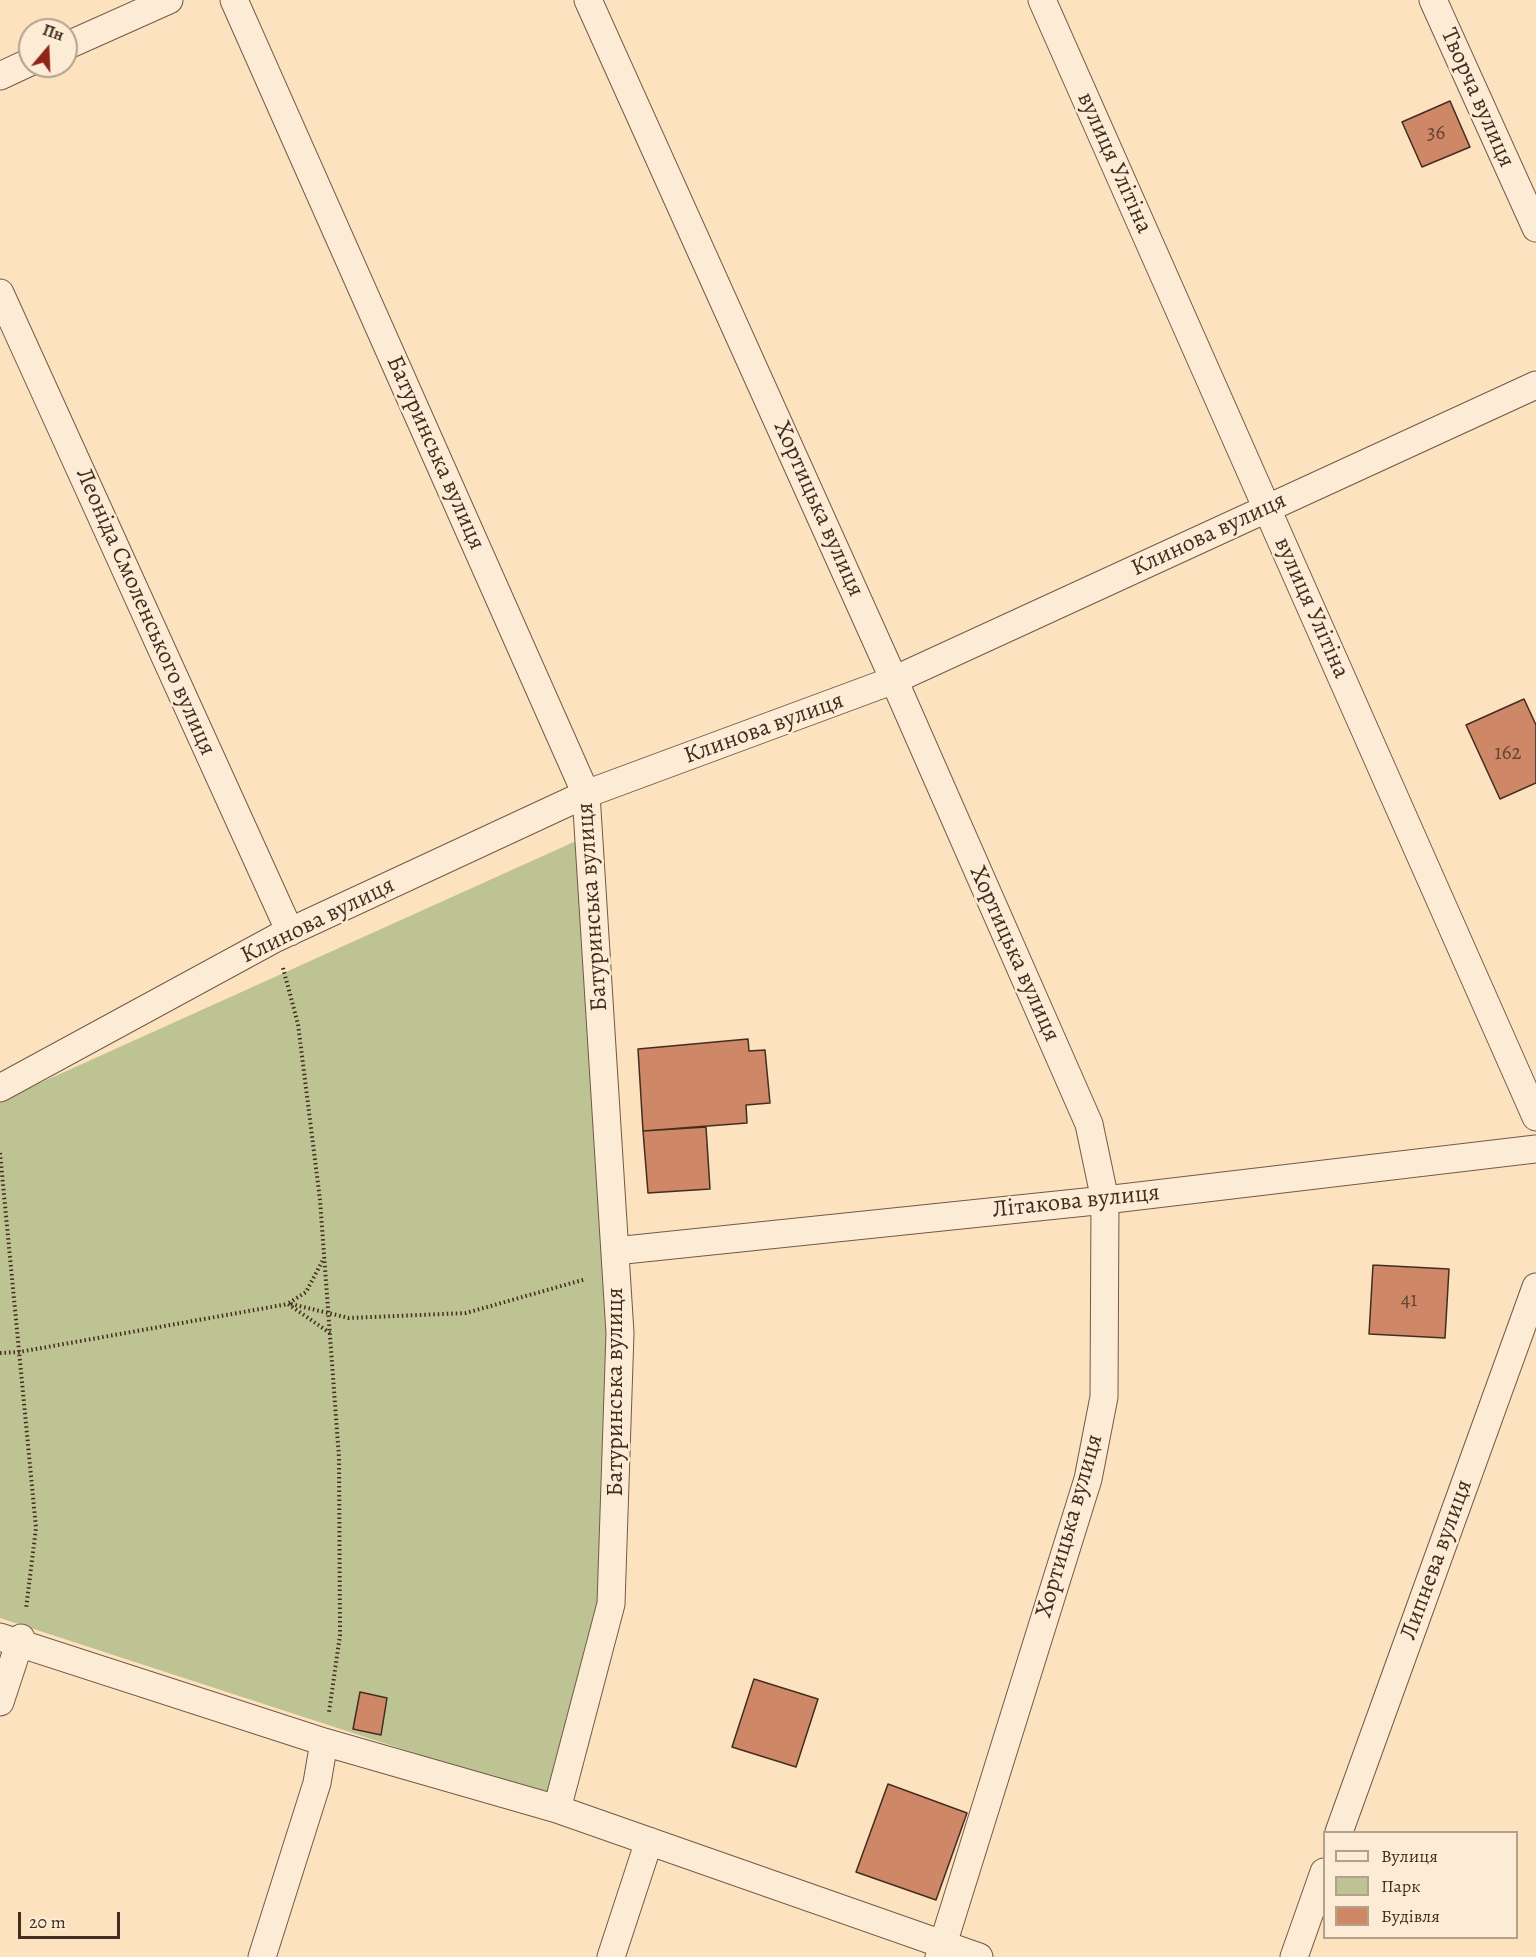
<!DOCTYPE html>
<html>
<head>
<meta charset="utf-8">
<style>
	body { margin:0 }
	#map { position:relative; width:1536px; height:1957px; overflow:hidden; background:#fce2be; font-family:Alegreya,serif }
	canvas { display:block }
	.legend { position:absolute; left:1323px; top:1831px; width:195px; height:108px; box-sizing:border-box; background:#fdecd5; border:2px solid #b3a08d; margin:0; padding:8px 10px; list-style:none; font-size:18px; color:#432d21 }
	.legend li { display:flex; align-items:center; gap:12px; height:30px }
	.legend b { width:30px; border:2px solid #b3a08d }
	.north { position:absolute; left:18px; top:18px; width:60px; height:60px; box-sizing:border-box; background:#fdecd5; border:2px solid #b3a08d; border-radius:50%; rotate:19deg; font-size:16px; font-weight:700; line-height:24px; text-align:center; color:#432d21 }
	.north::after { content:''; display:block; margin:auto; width:21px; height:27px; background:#8f2418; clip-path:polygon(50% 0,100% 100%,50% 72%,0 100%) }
	.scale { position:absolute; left:18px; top:1912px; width:102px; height:27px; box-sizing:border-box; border:3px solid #432d21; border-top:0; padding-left:8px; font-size:18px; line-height:21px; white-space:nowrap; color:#432d21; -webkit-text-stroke:4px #fdecd5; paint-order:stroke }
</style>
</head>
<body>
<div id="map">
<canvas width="1536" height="1957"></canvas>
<ul class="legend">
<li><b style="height:8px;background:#fdecd5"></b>Вулиця</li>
<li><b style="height:16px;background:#bec393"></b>Парк</li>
<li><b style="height:16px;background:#ce8767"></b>Будівля</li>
</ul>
<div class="north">Пн</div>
<div class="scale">20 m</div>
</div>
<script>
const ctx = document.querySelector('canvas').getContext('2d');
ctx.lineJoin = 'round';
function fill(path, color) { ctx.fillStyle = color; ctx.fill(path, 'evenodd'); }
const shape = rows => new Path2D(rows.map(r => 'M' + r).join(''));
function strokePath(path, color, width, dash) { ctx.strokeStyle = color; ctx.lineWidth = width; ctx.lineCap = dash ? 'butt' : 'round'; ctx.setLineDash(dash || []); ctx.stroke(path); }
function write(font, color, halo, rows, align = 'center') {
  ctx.font = font + ' Alegreya,serif'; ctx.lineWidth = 5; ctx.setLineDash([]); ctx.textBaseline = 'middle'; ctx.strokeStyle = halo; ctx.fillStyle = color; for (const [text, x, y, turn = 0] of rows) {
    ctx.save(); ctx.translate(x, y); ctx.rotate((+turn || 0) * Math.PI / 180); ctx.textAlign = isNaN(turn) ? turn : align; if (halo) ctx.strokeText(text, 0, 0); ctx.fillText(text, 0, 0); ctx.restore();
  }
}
fill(shape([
	[596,832,612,1332,604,1601,549,1797,0,1618,0,1101]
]), '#bec393');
const building = shape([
	[1450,101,1470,147,1422,167,1402,122,1450,101],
	[1524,699,1536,725,1536,783,1500,799,1466,725,1524,699],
	[748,1039,749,1051,765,1050,770,1103,746,1105,747,1123,643,1131,638,1049,748,1039],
	[706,1127,710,1189,648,1193,643,1131,706,1127],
	[1373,1265,1449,1269,1445,1338,1369,1334,1373,1265],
	[754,1679,818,1699,796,1767,732,1747,754,1679],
	[360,1692,387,1698,381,1735,353,1729,360,1692],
	[888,1784,967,1813,936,1900,856,1872,888,1784]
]);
fill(building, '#ce8767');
strokePath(building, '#432d21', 1.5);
const street = shape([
	[234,0,586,794,620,1333,611,1604,557,1809],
	[588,0,894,680,1089,1124,1105,1200,1104,1397,1088,1479,939,1957],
	[1042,0,1536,1117],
	[1433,0,1536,228],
	[66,46,169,0],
	[0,76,30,62],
	[0,293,290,932],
	[0,1088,276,938,586,794,894,680,1536,385],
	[615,1251,1105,1200,1536,1149],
	[0,1637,324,1742,557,1809,979,1957],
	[0,1702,21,1638],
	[1339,1832,1536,1287],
	[262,1957,317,1783,324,1742],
	[611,1957,649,1841],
	[1294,1957,1324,1872]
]);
strokePath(street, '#715a48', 29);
strokePath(shape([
	[283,968,298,1024,320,1200,339,1458,340,1635,329,1712],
	[0,1153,36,1528,26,1609],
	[289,1303,306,1292,324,1258],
	[291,1304,349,1318,466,1313,586,1279],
	[0,1353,19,1352,288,1304,330,1333]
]), '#432d21', 4, [1.5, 3]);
strokePath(street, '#fdecd5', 27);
write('21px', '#664432', null, [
	["36",1436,134],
	["162",1508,754],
	["41",1409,1301]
]);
write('24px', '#432d21', '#fdecd5', [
	["Творча вулиця",1477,98,66],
	["вулиця Улітіна",1114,163,66],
	["Батуринська вулиця",435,453,66],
	["Хортицька вулиця",818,509,66],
	["Клинова вулиця",1209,535,-25],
	["вулиця Улітіна",1311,608,66],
	["Леоніда Смоленського вулиця",145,612,66],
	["Клинова вулиця",764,729,-20],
	["Батуринська вулиця",593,907,-94],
	["Клинова вулиця",318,921,-26],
	["Хортицька вулиця",1014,954,66],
	["Літакова вулиця",1076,1202,-6],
	["Батуринська вулиця",616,1392,-90],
	["Хортицька вулиця",1070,1526,-74],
	["Липнева вулиця",1437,1560,-70]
]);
</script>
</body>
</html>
